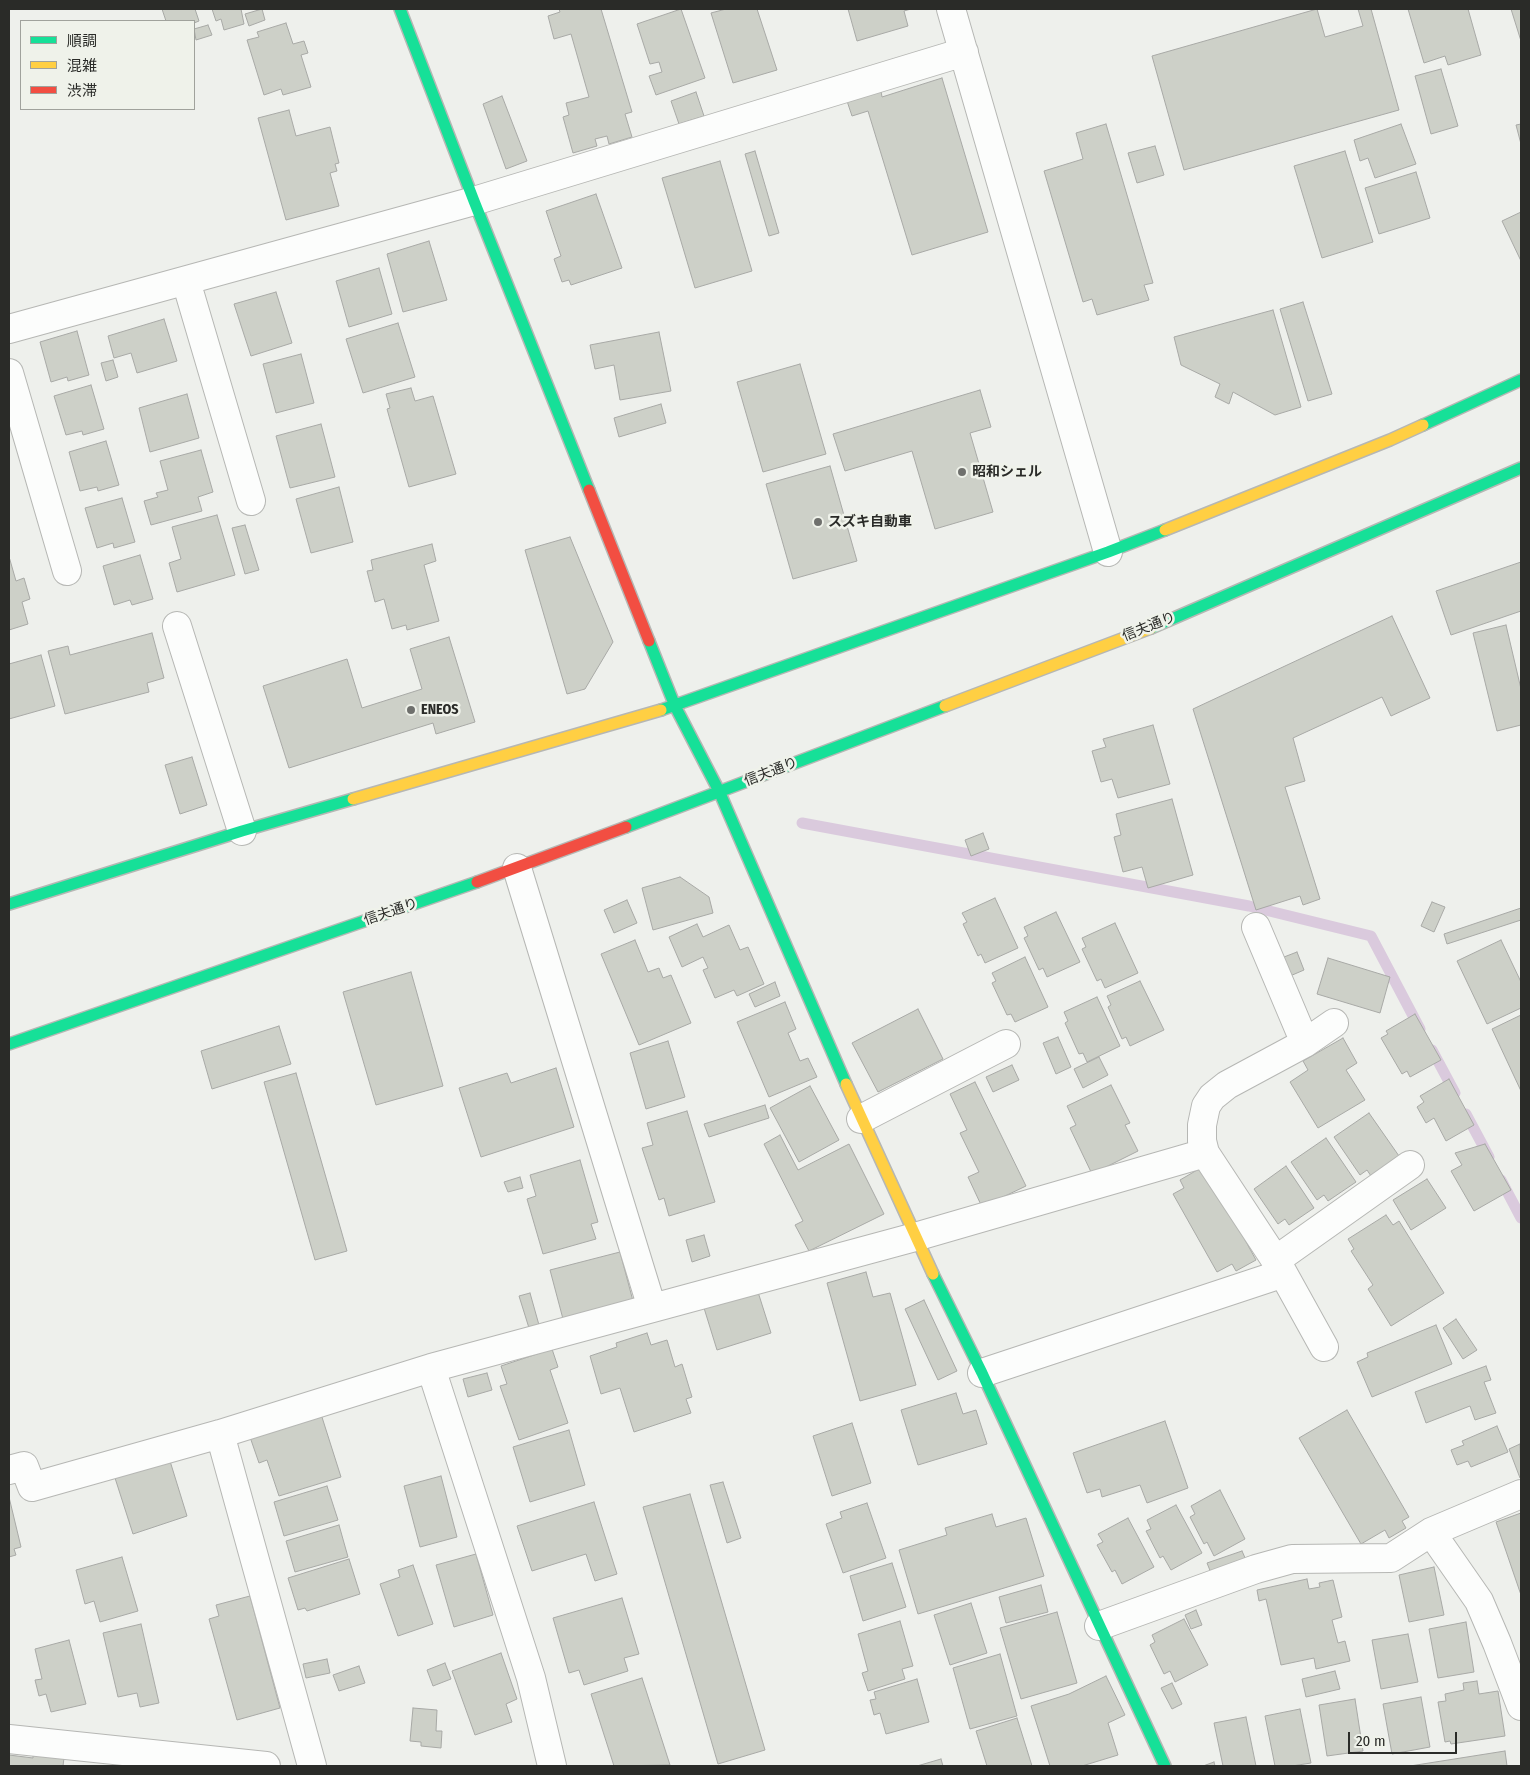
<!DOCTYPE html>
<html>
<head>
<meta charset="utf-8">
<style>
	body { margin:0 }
	#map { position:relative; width:1530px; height:1775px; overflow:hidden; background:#eef0ec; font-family:"Fira Sans Condensed","Noto Sans JP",sans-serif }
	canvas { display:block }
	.frame { position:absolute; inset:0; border:10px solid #2a2b28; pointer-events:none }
	.legend { position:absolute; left:20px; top:20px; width:175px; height:90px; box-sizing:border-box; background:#eff2ea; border:1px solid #a0a29c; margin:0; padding:6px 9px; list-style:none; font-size:15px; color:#2a2b28 }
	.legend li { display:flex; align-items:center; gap:10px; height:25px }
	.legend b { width:25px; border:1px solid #a0a29c }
	.scale { position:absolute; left:1348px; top:1732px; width:109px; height:22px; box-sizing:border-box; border:2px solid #2a2b28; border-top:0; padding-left:6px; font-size:15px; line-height:18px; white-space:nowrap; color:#2a2b28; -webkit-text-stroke:4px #eff2ea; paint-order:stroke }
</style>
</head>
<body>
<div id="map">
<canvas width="1530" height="1775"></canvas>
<div class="frame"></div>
<ul class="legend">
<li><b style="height:6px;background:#16e098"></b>順調</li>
<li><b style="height:6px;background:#ffcf43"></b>混雑</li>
<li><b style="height:6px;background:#f24e42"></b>渋滞</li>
</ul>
<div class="scale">20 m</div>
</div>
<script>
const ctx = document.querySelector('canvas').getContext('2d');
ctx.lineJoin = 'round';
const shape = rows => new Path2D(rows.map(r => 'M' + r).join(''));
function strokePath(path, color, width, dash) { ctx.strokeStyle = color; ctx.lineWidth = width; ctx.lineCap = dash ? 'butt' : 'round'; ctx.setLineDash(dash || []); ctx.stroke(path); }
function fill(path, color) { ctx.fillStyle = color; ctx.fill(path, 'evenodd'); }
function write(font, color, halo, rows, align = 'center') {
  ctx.font = font + ' "Fira Sans Condensed","Noto Sans JP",sans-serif'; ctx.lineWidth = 5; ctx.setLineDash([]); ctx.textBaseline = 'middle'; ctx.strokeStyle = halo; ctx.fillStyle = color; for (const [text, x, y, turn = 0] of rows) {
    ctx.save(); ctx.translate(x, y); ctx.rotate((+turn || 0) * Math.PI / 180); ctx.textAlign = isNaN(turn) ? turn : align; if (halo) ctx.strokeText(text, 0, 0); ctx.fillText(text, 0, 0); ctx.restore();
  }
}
strokePath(shape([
	[802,823,1249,906,1371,936,1420,1029],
	[1432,1050,1455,1093],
	[1466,1114,1489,1157],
	[1501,1180,1521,1218]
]), '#dacadd', 11);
const building = shape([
	[162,9,195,9,199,21,194,23,194,21,164,21,166,21,162,9],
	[212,9,241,9,244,24,224,30,221,19,216,21,212,9],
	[262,9,265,20,249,26,245,14,262,9],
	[559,9,601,9,632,112,625,114,632,137,609,144,607,136,595,139,597,146,573,153,563,117,569,115,566,103,589,97,571,34,554,39,548,16,560,12,559,9],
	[681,9,705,78,656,95,649,76,662,72,659,62,650,64,637,24,681,9],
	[726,9,757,9,777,70,733,83,711,13,726,9],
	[848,9,911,9,904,11,908,26,857,41,848,9],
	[1317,9,1325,37,1363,26,1358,9,1371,9,1399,110,1184,170,1152,56,1317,9],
	[1408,9,1468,9,1481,55,1448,65,1445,56,1424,63,1408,9],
	[1511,9,1521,9,1521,41,1511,9],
	[286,23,293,44,304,41,308,53,301,55,311,87,283,95,281,89,264,95,247,40,259,37,257,32,286,23],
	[208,25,212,35,196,40,194,29,208,25],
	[1441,69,1458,126,1431,134,1415,76,1441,69],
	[942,78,988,232,912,255,868,111,852,116,847,101,881,91,882,97,942,78],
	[696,92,704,116,679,124,671,101,696,92],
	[502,96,527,161,506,169,483,104,502,96],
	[289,110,296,136,330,127,339,163,335,164,337,171,330,173,339,206,286,220,258,118,289,110],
	[1106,124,1153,283,1144,285,1149,300,1097,315,1092,299,1083,302,1044,171,1083,159,1076,133,1106,124],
	[1401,124,1416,164,1375,178,1368,158,1360,161,1354,140,1401,124],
	[1521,124,1521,144,1516,125,1521,124],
	[1155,146,1164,175,1137,183,1128,153,1155,146],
	[755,151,779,233,769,236,745,154,755,151],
	[1345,151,1373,242,1322,258,1294,166,1345,151],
	[720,161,752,271,695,288,662,178,720,161],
	[1416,172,1430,218,1379,234,1365,188,1416,172],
	[596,194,622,268,571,285,569,280,562,282,554,259,561,256,546,211,596,194],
	[1521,212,1521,261,1502,221,1521,212],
	[429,241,447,300,403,312,387,254,429,241],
	[379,268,392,314,349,327,336,281,379,268],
	[276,292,292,343,251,356,234,304,276,292],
	[1303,302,1332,394,1308,401,1280,309,1303,302],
	[1273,310,1301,407,1275,415,1233,392,1229,404,1215,397,1220,384,1181,365,1174,337,1273,310],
	[164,319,177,361,137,373,131,353,114,358,108,336,164,319],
	[398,323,415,377,363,393,346,339,398,323],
	[77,331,89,375,68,381,67,377,51,382,40,342,77,331],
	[659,332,671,391,620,400,614,365,595,369,590,345,659,332],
	[301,354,314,403,276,413,263,364,301,354],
	[113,360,118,377,106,381,101,363,113,360],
	[800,364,826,454,763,472,737,382,800,364],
	[91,385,104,429,83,435,82,431,66,435,54,396,91,385],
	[411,388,415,401,433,396,456,474,409,487,387,409,390,408,386,394,411,388],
	[980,390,991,427,970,433,993,512,935,529,912,451,845,471,833,434,980,390],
	[187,394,199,438,150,452,139,408,187,394],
	[661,404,666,423,619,437,614,418,661,404],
	[321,424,335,477,290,488,276,436,321,424],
	[106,441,119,485,98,491,97,487,80,491,69,452,106,441],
	[201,450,213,492,198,497,202,511,151,525,144,501,158,497,156,493,168,490,160,461,201,450],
	[830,466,857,561,793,579,766,484,830,466],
	[339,487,353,542,311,553,296,499,339,487],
	[122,498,135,542,114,548,113,543,97,548,85,508,122,498],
	[217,515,235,575,177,592,169,563,181,559,172,527,217,515],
	[245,525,259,570,245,574,232,528,245,525],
	[570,537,613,642,585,689,567,694,525,550,570,537],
	[432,544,436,561,424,565,439,621,407,630,406,625,392,629,384,599,375,602,367,571,373,570,371,560,432,544],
	[140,555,153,599,132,605,130,600,114,605,103,566,140,555],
	[10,560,16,581,24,578,30,599,22,602,28,624,9,630,9,561,10,560],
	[1521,562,1521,611,1451,635,1436,591,1521,562],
	[1392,616,1430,698,1391,716,1382,697,1293,738,1305,781,1285,787,1320,899,1303,905,1300,896,1256,910,1193,709,1392,616],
	[1506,625,1521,689,1521,725,1497,731,1473,633,1506,625],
	[152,633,164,678,147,683,149,692,65,714,48,651,68,646,70,655,152,633],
	[449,637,475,722,436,734,433,723,289,768,263,686,347,659,362,708,422,689,410,649,449,637],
	[41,655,55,706,9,719,9,664,41,655],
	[1153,725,1170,784,1118,798,1112,779,1101,782,1092,751,1106,747,1103,739,1153,725],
	[192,757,207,805,180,814,165,765,192,757],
	[1172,799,1193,875,1148,888,1142,867,1123,872,1114,837,1121,835,1116,814,1172,799],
	[983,833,989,849,971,856,965,840,983,833],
	[680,877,709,897,713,913,653,930,642,888,680,877],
	[995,898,1018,948,985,963,981,954,978,956,963,924,967,922,962,913,995,898],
	[627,900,637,923,614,933,604,910,627,900],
	[1432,902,1445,907,1434,932,1421,926,1432,902],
	[1521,908,1521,920,1447,944,1444,934,1521,908],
	[1056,912,1080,962,1047,977,1043,968,1039,970,1024,938,1028,936,1024,927,1056,912],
	[1115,923,1138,973,1105,988,1101,979,1097,981,1082,949,1086,947,1082,938,1115,923],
	[697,924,703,937,729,925,740,950,748,947,764,984,737,996,734,990,715,998,703,970,708,968,703,957,682,967,669,937,697,924],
	[635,940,648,972,659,968,663,978,671,975,691,1023,639,1045,601,954,635,940],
	[1501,940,1521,982,1521,1008,1487,1024,1457,961,1501,940],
	[1297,952,1304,970,1290,976,1284,957,1297,952],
	[1025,957,1048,1007,1015,1022,1011,1014,1007,1015,992,983,996,981,992,973,1025,957],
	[1328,958,1390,977,1380,1013,1317,994,1328,958],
	[411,972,443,1086,376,1105,343,992,411,972],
	[1140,981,1164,1030,1130,1046,1126,1037,1122,1039,1108,1007,1111,1005,1107,996,1140,981],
	[775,982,780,996,755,1007,749,994,775,982],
	[1097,997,1120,1046,1087,1062,1083,1053,1079,1054,1065,1023,1068,1021,1064,1012,1097,997],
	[785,1002,796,1029,788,1033,800,1061,808,1058,817,1077,769,1097,737,1022,785,1002],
	[918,1009,943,1059,878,1092,852,1043,918,1009],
	[1415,1014,1441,1060,1410,1077,1407,1071,1402,1074,1381,1038,1388,1034,1386,1031,1415,1014],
	[1521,1015,1521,1091,1492,1029,1521,1015],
	[279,1026,291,1064,212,1089,201,1051,279,1026],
	[1058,1037,1071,1067,1056,1074,1043,1043,1058,1037],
	[1343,1038,1357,1063,1346,1070,1365,1100,1318,1128,1290,1082,1308,1070,1303,1061,1343,1038],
	[668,1041,685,1097,646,1109,630,1053,668,1041],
	[1099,1057,1108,1075,1083,1088,1074,1069,1099,1057],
	[1012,1065,1019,1080,993,1092,986,1077,1012,1065],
	[556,1068,574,1127,481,1157,459,1088,507,1073,511,1083,556,1068],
	[296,1073,347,1251,315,1260,264,1082,296,1073],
	[1449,1079,1474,1125,1446,1141,1434,1118,1426,1123,1417,1107,1424,1102,1420,1096,1449,1079],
	[975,1082,1026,1186,982,1207,968,1177,979,1172,960,1133,967,1130,950,1094,975,1082],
	[1111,1085,1130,1123,1125,1125,1138,1151,1092,1174,1070,1128,1076,1125,1067,1106,1111,1085],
	[810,1086,839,1140,799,1162,770,1108,810,1086],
	[765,1105,769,1118,709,1137,704,1124,765,1105],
	[687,1111,715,1202,669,1216,664,1198,659,1200,642,1148,653,1145,647,1123,687,1111],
	[1369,1113,1399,1156,1371,1176,1367,1170,1360,1175,1334,1137,1369,1113],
	[780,1135,798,1170,849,1144,884,1214,809,1251,795,1225,803,1221,764,1144,780,1135],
	[1326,1138,1356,1182,1328,1201,1324,1195,1317,1200,1291,1162,1326,1138],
	[1485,1144,1511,1190,1474,1211,1451,1171,1462,1165,1455,1153,1485,1144],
	[580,1160,598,1222,591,1224,596,1239,543,1254,527,1199,536,1196,530,1175,580,1160],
	[1204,1166,1249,1237,1245,1240,1256,1260,1236,1271,1232,1264,1217,1272,1173,1194,1184,1188,1180,1180,1204,1166],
	[1286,1166,1314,1208,1289,1225,1285,1219,1278,1224,1254,1189,1286,1166],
	[520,1177,523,1188,508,1192,504,1182,520,1177],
	[1427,1179,1446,1208,1411,1230,1393,1200,1427,1179],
	[1386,1215,1393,1225,1399,1221,1444,1293,1391,1326,1368,1289,1373,1285,1351,1251,1354,1249,1348,1239,1386,1215],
	[704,1235,710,1256,692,1262,686,1240,704,1235],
	[620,1252,633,1301,563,1319,550,1270,620,1252],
	[866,1272,873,1297,890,1293,916,1385,860,1401,827,1283,866,1272],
	[758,1292,771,1333,717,1350,704,1308,758,1292],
	[530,1293,539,1325,529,1328,519,1296,530,1293],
	[924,1300,957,1371,938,1380,905,1309,924,1300],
	[1456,1319,1477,1350,1463,1359,1443,1328,1456,1319],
	[1436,1325,1452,1364,1372,1397,1357,1362,1368,1357,1367,1353,1436,1325],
	[647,1333,651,1345,667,1340,675,1367,682,1364,692,1397,686,1399,691,1413,634,1432,620,1388,601,1394,590,1356,617,1347,616,1343,647,1333],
	[552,1349,558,1367,550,1370,568,1423,519,1440,500,1386,507,1384,501,1366,552,1349],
	[1486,1366,1491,1380,1484,1382,1496,1413,1475,1420,1470,1406,1426,1423,1415,1392,1486,1366],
	[487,1373,492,1390,468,1397,463,1379,487,1373],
	[956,1393,963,1414,976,1410,987,1444,918,1465,901,1410,956,1393],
	[1347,1410,1409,1517,1402,1521,1406,1528,1389,1538,1385,1530,1361,1544,1299,1438,1347,1410],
	[321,1414,341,1477,279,1496,267,1460,259,1463,250,1437,321,1414],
	[1165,1421,1188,1488,1147,1503,1140,1485,1102,1497,1100,1489,1087,1493,1073,1453,1165,1421],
	[852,1423,871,1483,832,1496,813,1436,852,1423],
	[1497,1426,1508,1452,1471,1467,1468,1461,1457,1465,1451,1450,1464,1445,1462,1441,1497,1426],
	[569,1430,585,1485,530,1502,513,1447,569,1430],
	[1520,1444,1521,1477,1520,1478,1509,1449,1520,1444],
	[170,1461,187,1516,133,1534,115,1478,170,1461],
	[441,1476,457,1537,420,1547,404,1486,441,1476],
	[723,1482,741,1538,727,1543,710,1485,723,1482],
	[327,1486,338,1520,284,1536,274,1502,327,1486],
	[1220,1490,1245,1539,1214,1556,1207,1542,1204,1544,1190,1517,1195,1514,1191,1506,1220,1490],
	[690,1494,765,1750,718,1764,643,1507,690,1494],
	[9,1497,21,1547,14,1549,16,1555,9,1557,9,1497],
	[594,1502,617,1574,595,1581,586,1554,532,1571,517,1526,594,1502],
	[867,1503,886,1558,843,1573,826,1524,842,1518,840,1512,867,1503],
	[1176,1505,1202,1553,1171,1570,1163,1556,1160,1558,1146,1531,1151,1529,1147,1520,1176,1505],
	[1521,1513,1521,1595,1496,1522,1521,1513],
	[992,1514,996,1527,1026,1518,1044,1576,918,1614,899,1550,947,1535,945,1528,992,1514],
	[1128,1518,1154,1567,1122,1584,1115,1570,1112,1572,1097,1545,1103,1542,1098,1534,1128,1518],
	[339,1525,348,1557,295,1572,286,1541,339,1525],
	[1242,1551,1246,1560,1211,1573,1207,1563,1242,1551],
	[476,1554,493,1615,454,1627,436,1565,476,1554],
	[122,1557,138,1611,100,1622,94,1601,85,1604,76,1570,122,1557],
	[349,1559,360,1594,307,1611,305,1608,298,1610,288,1578,349,1559],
	[892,1563,906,1607,863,1621,850,1576,892,1563],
	[413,1565,433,1624,398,1636,380,1584,400,1577,398,1570,413,1565],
	[1434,1567,1444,1615,1409,1622,1399,1575,1434,1567],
	[1307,1579,1309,1589,1320,1587,1319,1583,1333,1580,1342,1617,1332,1620,1338,1643,1345,1641,1350,1661,1316,1669,1314,1658,1281,1665,1266,1599,1259,1601,1257,1590,1307,1579],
	[1041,1585,1048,1612,1006,1623,999,1597,1041,1585],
	[250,1596,280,1708,237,1720,209,1619,219,1616,216,1605,250,1596],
	[622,1598,639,1654,624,1658,628,1671,584,1685,579,1670,569,1673,553,1618,622,1598],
	[971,1603,987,1653,950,1665,934,1615,971,1603],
	[1196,1610,1202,1625,1191,1629,1185,1615,1196,1610],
	[1057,1612,1077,1683,1021,1699,1000,1628,1057,1612],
	[1184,1619,1208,1665,1175,1682,1170,1671,1164,1674,1150,1645,1155,1642,1152,1635,1184,1619],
	[900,1621,913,1666,902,1669,905,1679,868,1691,862,1673,868,1671,858,1634,900,1621],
	[1466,1622,1474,1672,1438,1678,1429,1629,1466,1622],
	[141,1624,159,1703,140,1707,137,1693,118,1697,103,1633,141,1624],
	[1408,1634,1418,1682,1381,1689,1372,1640,1408,1634],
	[69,1640,86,1704,51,1712,46,1694,39,1696,35,1680,42,1679,35,1649,69,1640],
	[501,1653,517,1699,506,1704,512,1722,475,1735,452,1671,501,1653],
	[1000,1654,1017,1716,970,1729,953,1668,1000,1654],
	[327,1659,330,1673,306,1678,303,1664,327,1659],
	[445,1663,451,1679,433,1686,427,1670,445,1663],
	[359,1666,365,1683,339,1691,333,1675,359,1666],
	[1335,1671,1340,1689,1306,1697,1302,1679,1335,1671],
	[1106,1676,1125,1715,1108,1723,1118,1755,1082,1766,1050,1766,1031,1706,1069,1694,1106,1676],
	[642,1678,670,1765,614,1766,591,1694,642,1678],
	[917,1679,929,1722,886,1734,880,1713,874,1715,870,1700,876,1699,874,1692,917,1679],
	[1477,1681,1479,1694,1498,1691,1505,1736,1451,1744,1450,1741,1445,1742,1438,1702,1446,1701,1445,1694,1464,1690,1463,1683,1477,1681],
	[1172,1683,1182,1704,1172,1709,1161,1688,1172,1683],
	[1421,1697,1430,1747,1392,1754,1383,1704,1421,1697],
	[1355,1699,1363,1751,1327,1756,1319,1705,1355,1699],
	[413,1708,437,1710,436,1731,442,1731,441,1748,421,1746,421,1742,410,1741,413,1708],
	[1300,1709,1311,1763,1292,1766,1275,1766,1265,1716,1300,1709],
	[1246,1717,1256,1766,1223,1766,1214,1723,1246,1717],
	[1017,1718,1032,1766,987,1766,976,1731,1017,1718],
	[1505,1751,1507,1766,1410,1766,1505,1751],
	[33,1754,64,1758,63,1766,9,1766,9,1755,33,1758,33,1754],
	[941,1759,943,1766,917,1766,941,1759],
	[1214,1762,1215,1766,1203,1766,1214,1762]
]);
fill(building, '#cdd0c8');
strokePath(building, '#a8a9a6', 1);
const street = shape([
	[951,9,1108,552],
	[186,281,251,501],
	[9,329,474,201,964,52],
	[9,373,67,571],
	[177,626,242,831],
	[517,868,652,1308],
	[1256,927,1305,1043],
	[861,1119,1006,1044],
	[1324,1347,1278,1264,1205,1153,1202,1141,1202,1125,1206,1106,1212,1097,1227,1085,1305,1043,1334,1023],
	[431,1368,531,1678,552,1766],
	[982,1373,1272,1277,1283,1255,1410,1165],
	[220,1434,312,1766],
	[9,1470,24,1466,32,1487,220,1434,431,1368,915,1237,1205,1153],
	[1431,1532,1479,1601,1497,1643,1521,1706],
	[1099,1626,1256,1569,1292,1559,1391,1558,1431,1532,1521,1494],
	[9,1739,266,1766]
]);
const fast = shape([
	[400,9,474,201,589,490],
	[1423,425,1521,380],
	[1151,628,1521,468],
	[649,641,675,706,719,791,846,1084],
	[661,710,1108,552,1165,530],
	[626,827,945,706],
	[9,904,242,831,353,799],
	[9,1044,477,882],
	[933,1274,982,1373,1165,1766]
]);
const slow = shape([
	[1165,530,1390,440,1423,425],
	[945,706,1151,628],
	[353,799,661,710],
	[846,1084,933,1274]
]);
const jam = shape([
	[589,490,649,641],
	[477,882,626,827]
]);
strokePath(street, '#b6b7b4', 30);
strokePath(fast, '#b6b7b4', 14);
strokePath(slow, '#b6b7b4', 14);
strokePath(jam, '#b6b7b4', 14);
strokePath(street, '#fcfdfc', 28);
strokePath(fast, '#16e098', 11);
strokePath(slow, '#ffcf43', 11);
strokePath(jam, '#f24e42', 11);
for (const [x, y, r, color] of [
	[962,472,5,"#6f706d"],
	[818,522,5,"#6f706d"],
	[411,710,5,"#6f706d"]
]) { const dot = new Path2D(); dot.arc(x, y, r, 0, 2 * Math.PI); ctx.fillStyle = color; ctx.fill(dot); strokePath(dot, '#eff2ea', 2); }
write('bold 14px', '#2a2b28', '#eff2ea', [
	["昭和シェル",972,472],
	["スズキ自動車",828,522],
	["ENEOS",421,710]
], 'left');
write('14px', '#2a2b28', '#eff2ea', [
	["信夫通り",1149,627,-22],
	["信夫通り",771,772,-21],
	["信夫通り",391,912,-19]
]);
</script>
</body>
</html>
